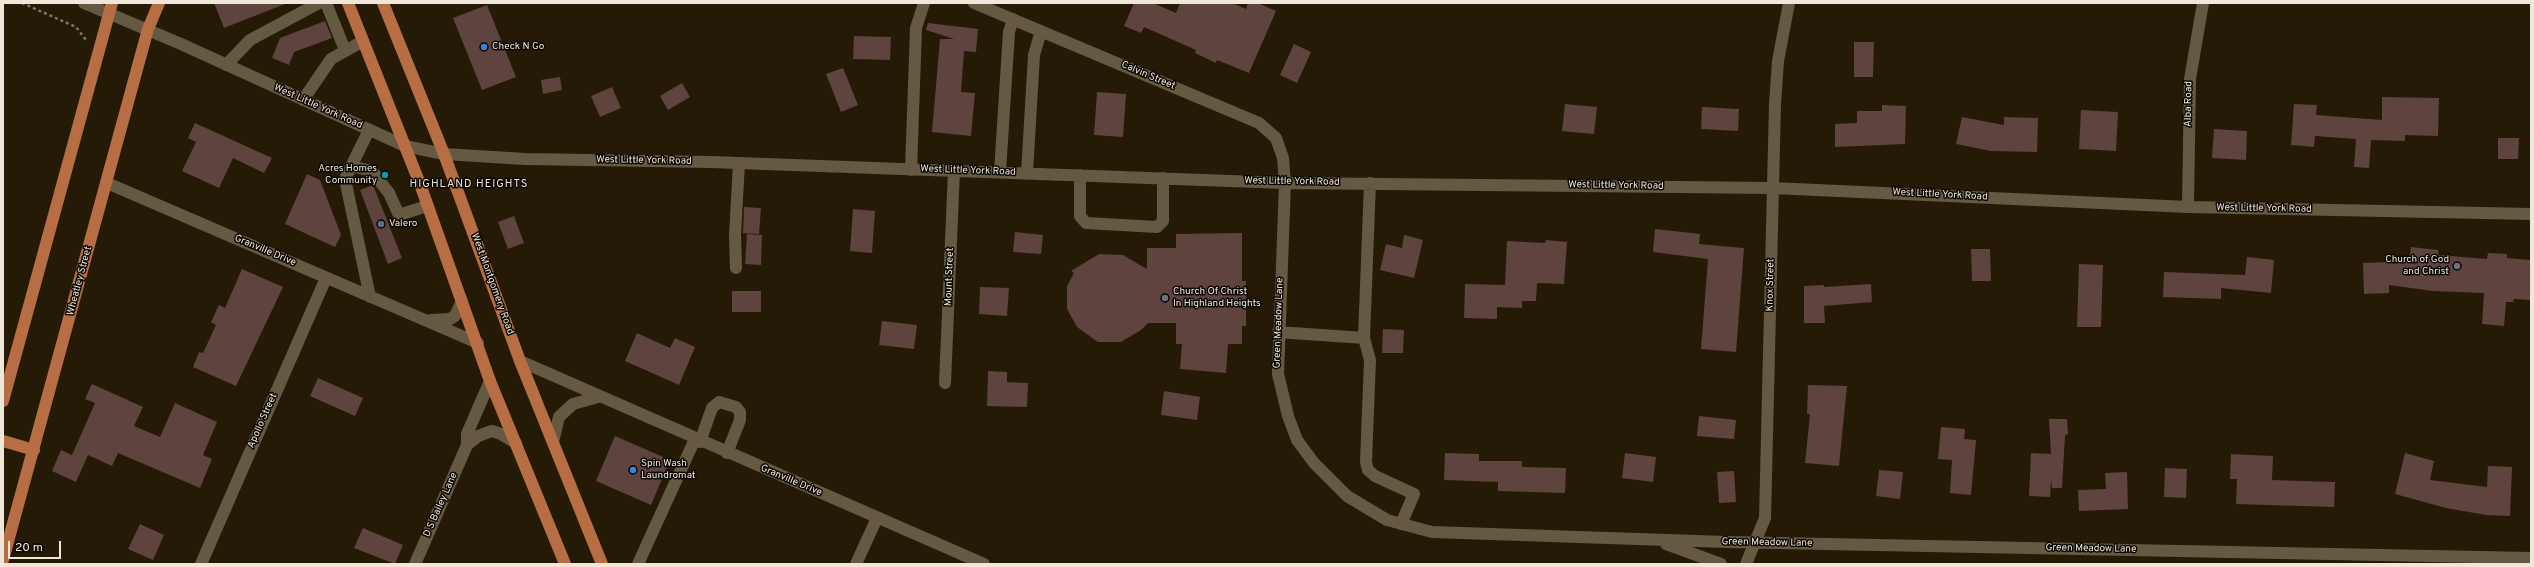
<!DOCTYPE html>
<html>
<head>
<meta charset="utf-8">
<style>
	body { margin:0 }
	#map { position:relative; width:2534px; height:567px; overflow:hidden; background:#251a05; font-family:Overpass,sans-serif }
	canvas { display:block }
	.frame { position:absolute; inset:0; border:4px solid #efe8da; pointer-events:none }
	.scale { position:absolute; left:8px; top:541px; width:53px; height:18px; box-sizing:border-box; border:2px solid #efe8da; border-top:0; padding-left:5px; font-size:12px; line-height:14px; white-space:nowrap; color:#efe8da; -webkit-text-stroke:3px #0a0601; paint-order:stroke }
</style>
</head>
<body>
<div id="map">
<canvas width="2534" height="567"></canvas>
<div class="frame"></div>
<div class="scale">20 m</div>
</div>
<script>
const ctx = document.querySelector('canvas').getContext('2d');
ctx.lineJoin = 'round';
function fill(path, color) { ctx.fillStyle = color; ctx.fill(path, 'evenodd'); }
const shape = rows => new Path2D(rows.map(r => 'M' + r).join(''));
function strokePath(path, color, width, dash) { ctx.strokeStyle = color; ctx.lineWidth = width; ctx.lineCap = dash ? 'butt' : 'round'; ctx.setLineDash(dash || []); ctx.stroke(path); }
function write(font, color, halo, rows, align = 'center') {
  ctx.font = font + ' Overpass,sans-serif'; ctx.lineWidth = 3; ctx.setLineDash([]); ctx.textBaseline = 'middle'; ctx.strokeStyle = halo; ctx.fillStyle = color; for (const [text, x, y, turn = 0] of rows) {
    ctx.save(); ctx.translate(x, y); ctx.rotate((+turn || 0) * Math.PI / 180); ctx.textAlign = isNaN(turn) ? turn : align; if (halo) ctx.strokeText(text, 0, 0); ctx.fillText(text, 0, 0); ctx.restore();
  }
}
fill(shape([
	[214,3,285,3,285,4,224,28],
	[1134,3,1153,3,1176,13,1180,3,1232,3,1246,9,1248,3,1258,3,1276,11,1249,73,1217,60,1216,63,1195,53,1196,50,1144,27,1141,33,1124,26],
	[487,5,516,77,482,90,453,18],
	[325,21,332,38,294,52,289,65,272,58,280,38],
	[928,23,978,29,976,52,964,51,961,92,975,93,971,136,932,132,940,39,954,39,926,30],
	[854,36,891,37,890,60,853,59],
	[1854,42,1874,42,1873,77,1854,77],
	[1294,44,1311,52,1297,83,1280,75],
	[843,68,858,105,841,112,826,74],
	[560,77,562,90,543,94,541,80],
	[682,83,690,97,668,110,660,96],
	[612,87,621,108,600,117,591,96],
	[1097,92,1126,94,1123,137,1094,135],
	[2382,97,2439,98,2438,136,2405,135,2405,141,2371,140,2369,168,2354,167,2356,139,2315,136,2314,147,2291,145,2294,104,2317,105,2316,115,2382,120],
	[1565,104,1597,107,1594,134,1562,131],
	[1882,105,1906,106,1905,144,1835,147,1835,124,1857,123,1857,111,1882,111],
	[1702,107,1739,109,1738,131,1701,129],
	[2081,110,2118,112,2116,151,2079,149],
	[1962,117,2004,125,2004,117,2038,118,2037,152,1991,151,1956,144],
	[195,123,272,158,264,173,233,158,219,188,182,171,196,142,188,138],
	[2214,129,2247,131,2246,160,2212,158],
	[2498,138,2519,138,2518,159,2498,159],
	[307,174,320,180,341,235,335,247,285,224],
	[373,185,402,258,388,264,360,190],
	[744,207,761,208,759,234,743,233],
	[853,209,875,211,872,253,850,251],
	[514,216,524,243,508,249,498,222],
	[1655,229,1700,234,1699,244,1744,248,1736,352,1701,349,1708,259,1653,252],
	[1015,232,1043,235,1041,254,1013,252],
	[1242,233,1242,281,1246,281,1246,326,1242,326,1242,344,1228,344,1226,373,1180,369,1182,344,1176,344,1176,323,1148,323,1141,330,1121,342,1098,342,1077,327,1067,309,1067,286,1074,273,1071,271,1099,254,1123,255,1147,269,1147,248,1176,248,1176,234],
	[747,234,762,235,761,265,745,264],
	[1404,235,1423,240,1414,278,1380,270,1386,244,1402,248],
	[1546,240,1567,242,1564,284,1537,283,1536,301,1522,301,1522,308,1497,307,1497,319,1464,318,1465,284,1505,285,1507,241,1545,243],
	[2411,247,2438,250,2438,255,2487,259,2488,253,2507,254,2507,258,2531,260,2531,300,2514,299,2513,302,2506,302,2504,326,2482,324,2484,293,2433,291,2389,285,2389,293,2364,294,2363,263,2409,261],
	[1971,249,1990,249,1991,281,1972,281],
	[2247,257,2274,260,2271,293,2221,288,2221,299,2163,297,2164,272,2245,275],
	[2079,264,2103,265,2101,327,2077,327],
	[242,269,283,287,236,386,193,367,199,352,203,353,216,325,211,322,219,305,225,308],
	[1871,284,1872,302,1824,306,1825,323,1804,323,1804,286,1824,285,1824,287],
	[980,287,1009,288,1007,316,979,314],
	[732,291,761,291,761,312,732,312],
	[882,321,917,325,914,349,879,345],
	[1383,329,1404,330,1403,353,1382,353],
	[637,333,670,348,675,338,695,347,679,385,625,361],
	[988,371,1007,372,1007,382,1028,383,1027,407,987,406],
	[318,378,363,398,355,416,310,396],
	[92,384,143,407,134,426,160,437,175,403,217,422,203,455,212,459,200,488,118,453,112,466,88,455,76,482,52,471,61,450,72,455,95,403,85,399],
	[1808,385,1847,386,1839,466,1805,463,1810,414,1807,414],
	[1164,391,1200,397,1197,420,1161,415],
	[1699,416,1736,420,1734,439,1697,436],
	[2049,419,2067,419,2068,434,2065,435,2062,488,2052,488,2051,480,2050,497,2029,496,2031,453,2051,454],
	[1941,427,1965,429,1964,439,1976,440,1971,495,1950,493,1952,460,1938,459],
	[615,436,670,460,651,505,596,481],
	[1445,453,1479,454,1479,461,1522,461,1522,467,1566,468,1565,493,1498,491,1498,482,1444,480],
	[1625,453,1656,457,1653,482,1622,478],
	[2405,453,2434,461,2430,480,2487,487,2488,466,2512,467,2510,516,2486,515,2446,508,2395,494],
	[2231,454,2273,456,2272,480,2335,482,2334,507,2236,504,2237,479,2230,479],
	[2165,468,2187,469,2186,498,2164,497],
	[1879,470,1903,472,1900,499,1876,496],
	[1734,471,1736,502,1719,503,1717,472],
	[2127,472,2128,509,2079,511,2078,490,2106,489,2105,473],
	[140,524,164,535,153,560,128,549],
	[363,528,403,545,395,564,354,548]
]), '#5e433e');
strokePath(shape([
	[22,3,76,27,86,40]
]), '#7e7563', 2.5, [3, 3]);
strokePath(shape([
	[84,3,181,44,405,146,444,154,525,159,711,162,1285,183,1773,188,2188,207,2531,214],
	[326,3,345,50],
	[974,3,1259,123,1276,138,1283,158,1285,183,1278,374,1288,416,1297,440,1314,463,1347,496,1387,520,1432,532,1726,542,2531,558],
	[226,65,250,40,319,3],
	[303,100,331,59,363,41],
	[369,130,345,179,370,297],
	[351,166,372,171,389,193,399,215,427,206],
	[911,170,916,28,924,3],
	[1000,172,1009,32,1013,19],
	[1027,173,1034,55,1041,31],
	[1080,175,1080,216,1086,223,1157,227,1163,221,1163,178],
	[107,183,478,343],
	[1370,183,1364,338,1370,360,1366,462,1368,470,1375,476,1414,494,1401,524],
	[2188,207,2190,79,2203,3],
	[736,268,735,235,739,163],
	[431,320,450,319,455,316,462,301],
	[1278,332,1364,338],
	[520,361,984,564],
	[945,383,954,170],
	[553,442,559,417,573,404,598,397],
	[700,442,712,408,719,402,736,407,740,412,740,420,727,453],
	[467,445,478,436,492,431,501,434,516,443],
	[1666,544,1721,564],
	[201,564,326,278],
	[415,564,467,445,467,434,490,381],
	[638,564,695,439],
	[856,564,877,518],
	[1746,564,1765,518,1775,104,1778,61,1789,3]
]), '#655941', 12);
strokePath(shape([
	[348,3,420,184,490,381,565,564],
	[383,3,444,154,520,361,602,564],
	[3,401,112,3],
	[3,441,34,450],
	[3,560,148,29,159,3]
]), '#b76e45', 12);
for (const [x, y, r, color] of [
	[484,47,4,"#3f7fe0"],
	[385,175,4,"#0f9aa8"],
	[381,224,4,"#5c6f8a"],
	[2457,266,4,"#6b7280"],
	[1165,298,4,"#6b7280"],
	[633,470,4,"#3f7fe0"]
]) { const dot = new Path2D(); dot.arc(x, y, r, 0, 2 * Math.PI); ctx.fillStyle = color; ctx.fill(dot); strokePath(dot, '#0a0601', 1.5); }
write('10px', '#efe8da', '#0a0601', [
	["Check N Go",492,47],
	["Acres Homes",377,169,"right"],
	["Community",377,181,"right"],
	["Valero",389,224],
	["Church of God",2449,260,"right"],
	["and Christ",2449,272,"right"],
	["Church Of Christ",1173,292],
	["In Highland Heights",1173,304],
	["Spin Wash",641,464],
	["Laundromat",641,476]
], 'left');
write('10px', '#efe8da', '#0a0601', [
	["Calvin Street",1148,76,23],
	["Alba Road",2189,104,-89],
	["West Little York Road",318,107,24],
	["West Little York Road",644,161,1],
	["West Little York Road",968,171,2],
	["West Little York Road",1292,182,1],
	["West Little York Road",1616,186,1],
	["West Little York Road",1940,195,3],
	["West Little York Road",2264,209,1],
	["Granville Drive",265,251,23],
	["Mount Street",950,277,-88],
	["Wheatley Street",80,281,-75],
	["West Montgomery Road",492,284,70],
	["Knox Street",1771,285,-89],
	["Green Meadow Lane",1279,323,-88],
	["Apollo Street",263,421,-66],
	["Granville Drive",791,481,23],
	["D S Bailey Lane",441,505,-66],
	["Green Meadow Lane",1767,543,1],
	["Green Meadow Lane",2091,549,1]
]);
ctx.letterSpacing = '1px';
write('11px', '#efe8da', '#0a0601', [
	["HIGHLAND HEIGHTS",469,185]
]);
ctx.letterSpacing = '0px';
</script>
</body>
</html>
